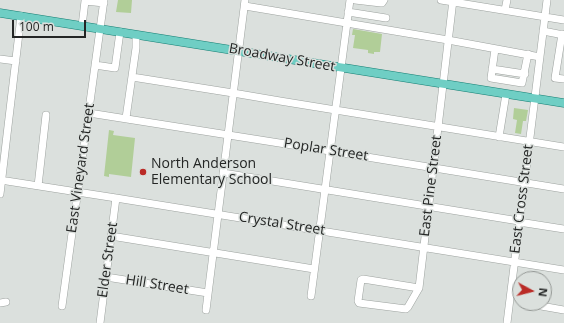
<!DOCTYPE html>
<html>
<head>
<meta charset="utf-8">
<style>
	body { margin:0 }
	#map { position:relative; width:564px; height:323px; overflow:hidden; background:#dbe0dd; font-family:"Open Sans",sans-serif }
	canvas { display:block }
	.north { position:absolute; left:512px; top:271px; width:40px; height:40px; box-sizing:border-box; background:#dbe0dd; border:1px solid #929693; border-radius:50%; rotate:97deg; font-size:11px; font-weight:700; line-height:16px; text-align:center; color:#242625 }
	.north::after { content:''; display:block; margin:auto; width:14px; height:18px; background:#ba2b26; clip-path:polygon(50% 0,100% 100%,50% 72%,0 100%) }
	.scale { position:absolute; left:12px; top:20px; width:74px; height:18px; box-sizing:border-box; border:2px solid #242625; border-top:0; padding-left:5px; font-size:12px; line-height:14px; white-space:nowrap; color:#242625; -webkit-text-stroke:3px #dbe0dd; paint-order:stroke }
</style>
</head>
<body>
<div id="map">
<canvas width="564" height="323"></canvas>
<div class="north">N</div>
<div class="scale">100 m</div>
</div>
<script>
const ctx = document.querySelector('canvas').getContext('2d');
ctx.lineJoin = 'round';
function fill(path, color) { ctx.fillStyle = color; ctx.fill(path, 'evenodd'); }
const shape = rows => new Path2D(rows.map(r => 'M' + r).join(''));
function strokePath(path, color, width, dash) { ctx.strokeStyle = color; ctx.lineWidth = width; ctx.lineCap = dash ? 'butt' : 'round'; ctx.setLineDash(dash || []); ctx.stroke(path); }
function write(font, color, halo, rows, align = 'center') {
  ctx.font = font + ' "Open Sans",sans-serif'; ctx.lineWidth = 3; ctx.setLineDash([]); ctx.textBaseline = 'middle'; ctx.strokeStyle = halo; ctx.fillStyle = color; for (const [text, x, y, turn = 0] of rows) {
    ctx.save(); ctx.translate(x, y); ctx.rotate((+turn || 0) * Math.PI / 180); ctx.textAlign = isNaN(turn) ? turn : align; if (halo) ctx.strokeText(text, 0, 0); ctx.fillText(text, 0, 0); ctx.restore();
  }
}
fill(shape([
	[118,0,132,0,131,13,116,12],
	[353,29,382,34,380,52,374,52,374,54,368,53,368,50,353,48,355,35,352,35],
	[514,108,528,110,526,121,523,121,521,134,515,133,517,120,513,119],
	[109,130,114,131,113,135,135,138,131,177,109,174,109,177,104,176]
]), '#b1ce98');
const minor = shape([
	[355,0,381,3,382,3,384,0],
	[441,0,564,20],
	[245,6,448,40,540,57],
	[505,10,507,0],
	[348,12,386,18],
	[82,26,85,1,104,3],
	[543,31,564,35],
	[562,34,555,78,564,79],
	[495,49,491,78,522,83,528,54],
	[0,59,16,61],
	[95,65,115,68,120,32],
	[492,69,525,74],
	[132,77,233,93,280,101,564,147],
	[89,113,330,151,564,189],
	[126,118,136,48,136,35],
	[499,137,506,94],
	[223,173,519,221],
	[0,180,116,198,564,270],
	[38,186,46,115],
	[0,194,21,16],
	[519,222,564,229],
	[111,236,314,269],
	[106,277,208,293],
	[419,288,363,279,361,280,358,301,359,303,406,309,408,307,419,288,453,0],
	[311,296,350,0],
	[0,303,6,302],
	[524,303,564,310],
	[62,306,104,0],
	[206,310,245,0],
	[100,323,116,198],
	[507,323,547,0]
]);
const major = shape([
	[0,13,564,103]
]);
strokePath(minor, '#9da29f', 8);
strokePath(major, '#167e73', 9);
strokePath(minor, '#fff', 7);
strokePath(major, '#6fcec4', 8);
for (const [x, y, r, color] of [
	[143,172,4,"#ba2b26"]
]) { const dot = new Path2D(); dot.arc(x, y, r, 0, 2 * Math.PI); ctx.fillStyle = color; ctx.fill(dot); strokePath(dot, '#dbe0dd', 1.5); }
write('14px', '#242625', '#dbe0dd', [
	["Broadway Street",282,58,10],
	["Poplar Street",326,150,9],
	["East Vineyard Street",81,168,-82],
	["East Pine Street",431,186,-83],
	["East Cross Street",522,199,-83],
	["Crystal Street",282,224,9],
	["Elder Street",108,260,-82],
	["Hill Street",157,285,9]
]);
write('14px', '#242625', '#dbe0dd', [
	["North Anderson",151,164],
	["Elementary School",151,180]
], 'left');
</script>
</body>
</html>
